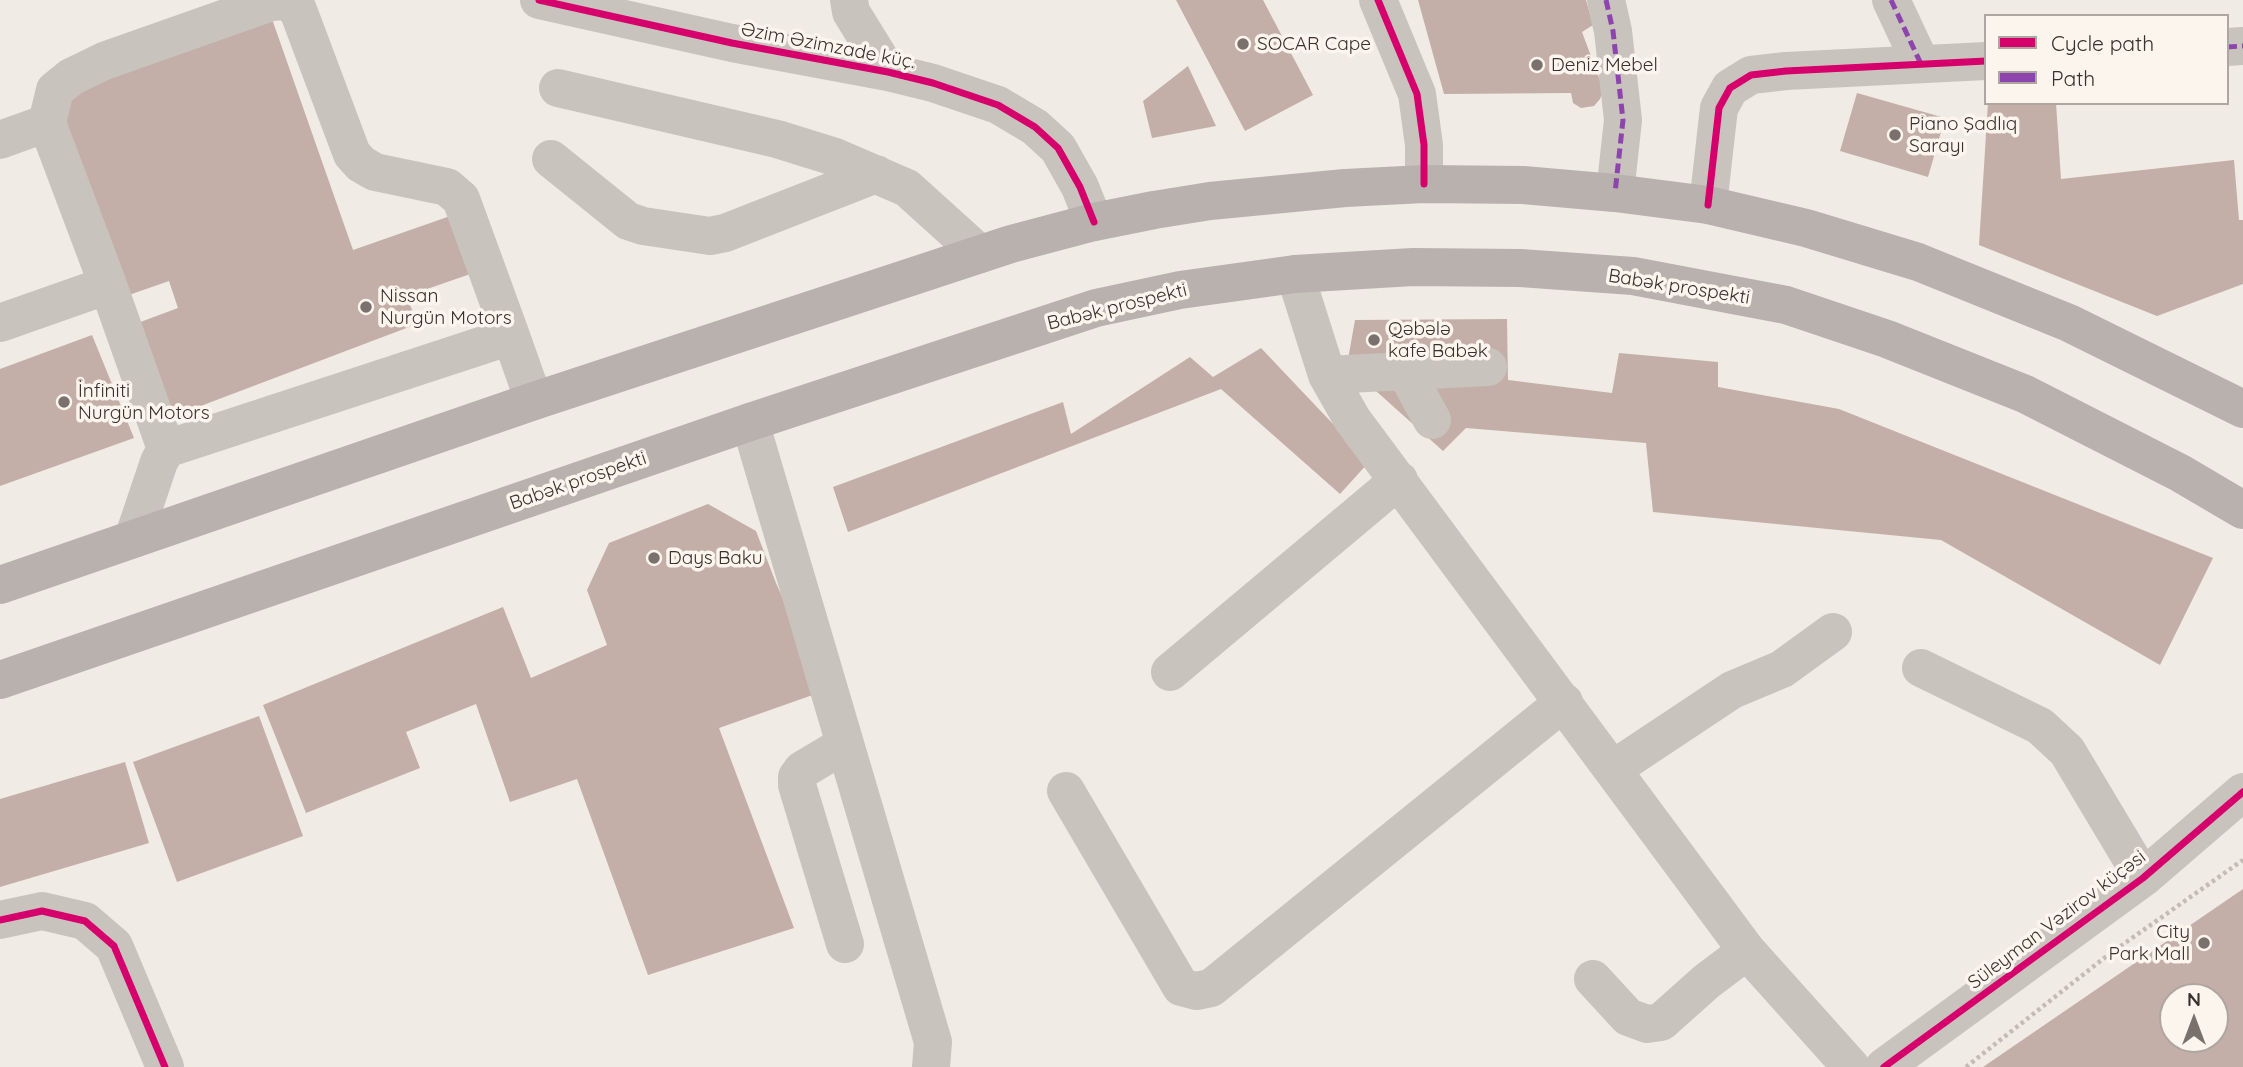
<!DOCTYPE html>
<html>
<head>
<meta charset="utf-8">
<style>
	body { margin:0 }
	#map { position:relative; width:2243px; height:1067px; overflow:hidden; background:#f0ebe5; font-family:Quicksand,sans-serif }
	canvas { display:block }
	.legend { position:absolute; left:1984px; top:14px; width:245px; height:91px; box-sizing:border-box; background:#fbf5ee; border:2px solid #aea6a0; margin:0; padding:9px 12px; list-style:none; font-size:21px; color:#3b302b }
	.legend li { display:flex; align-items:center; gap:14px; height:35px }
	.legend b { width:35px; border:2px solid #aea6a0 }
	.north { position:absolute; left:2159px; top:983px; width:70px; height:70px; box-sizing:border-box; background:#fbf5ee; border:2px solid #aea6a0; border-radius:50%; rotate:0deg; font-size:19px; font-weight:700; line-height:28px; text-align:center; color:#3b302b }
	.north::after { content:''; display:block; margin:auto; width:24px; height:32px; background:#7a716c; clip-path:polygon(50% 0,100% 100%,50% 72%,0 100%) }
</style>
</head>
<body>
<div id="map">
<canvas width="2243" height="1067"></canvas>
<ul class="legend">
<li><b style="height:9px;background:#d6006c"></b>Cycle path</li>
<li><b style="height:9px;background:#8e44ad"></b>Path</li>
</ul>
<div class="north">N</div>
</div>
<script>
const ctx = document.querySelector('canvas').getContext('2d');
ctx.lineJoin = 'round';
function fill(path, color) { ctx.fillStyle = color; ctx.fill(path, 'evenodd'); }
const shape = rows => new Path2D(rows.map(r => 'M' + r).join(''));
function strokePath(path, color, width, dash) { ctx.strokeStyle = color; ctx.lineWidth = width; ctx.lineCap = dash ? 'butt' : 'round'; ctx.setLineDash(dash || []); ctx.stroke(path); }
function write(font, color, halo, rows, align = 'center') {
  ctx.font = font + ' Quicksand,sans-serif'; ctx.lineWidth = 7; ctx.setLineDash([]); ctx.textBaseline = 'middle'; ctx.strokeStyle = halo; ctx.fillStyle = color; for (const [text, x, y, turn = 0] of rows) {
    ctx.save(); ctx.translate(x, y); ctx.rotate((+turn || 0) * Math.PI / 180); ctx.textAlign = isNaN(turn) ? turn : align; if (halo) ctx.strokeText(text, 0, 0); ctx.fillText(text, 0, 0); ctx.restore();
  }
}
fill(shape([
	[1176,0,1263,0,1313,95,1245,131],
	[1418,0,1586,0,1593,25,1582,32,1601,83,1602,93,1600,99,1594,106,1581,108,1573,103,1571,93,1444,94],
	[272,19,353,250,456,214,476,272,407,296,417,324,169,418,135,324,178,308,169,281,126,296,55,95],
	[1188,66,1216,126,1152,138,1143,101],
	[1857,93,1945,118,1928,177,1840,151],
	[1988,103,2056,103,2061,179,2234,160,2239,220,2243,220,2243,284,2157,316,1979,245],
	[1507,319,1508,380,1612,393,1619,353,1718,362,1718,387,1839,409,2213,558,2160,665,1941,540,1653,512,1646,443,1466,428,1443,451,1347,365,1355,320],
	[92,335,134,438,0,486,0,369],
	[1261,348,1369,462,1340,494,1221,389,848,532,833,487,1063,402,1071,434,1190,357,1213,377],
	[708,504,756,531,776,583,824,691,719,728,794,928,648,975,577,779,510,802,476,704,406,732,420,768,306,813,263,705,503,607,531,678,607,645,587,590,609,543],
	[259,716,303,836,177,882,133,762],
	[125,762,149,843,0,887,0,799],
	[2243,889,2243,1067,1983,1067],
	[2173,997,2215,997,2215,1039,2173,1039]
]), '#c3afa7');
strokePath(shape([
	[1966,1067,2108,955,2243,860]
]), '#c2bbb6', 4.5, [3.5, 3.5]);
strokePath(shape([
	[539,0,732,43,888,72,933,83,998,105,1035,127,1058,148,1080,187,1094,222],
	[849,0,851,12,888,72],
	[1378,0,1417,94,1424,145,1424,184],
	[1606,0,1613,31,1623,120,1615,193],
	[1891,0,1921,64],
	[2227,47,2243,46],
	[558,88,777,139,835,157,907,188,980,254],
	[0,140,47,123],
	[551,159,628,221,643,226,710,236,725,233,876,174],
	[1708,205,1719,108,1730,88,1751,75,1786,71,1986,61],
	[1295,274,1327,375,1352,419,1747,951,1851,1067],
	[108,285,166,449],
	[0,323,108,285,47,123,55,90,71,77,104,61,271,2,287,1,298,10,352,154,361,164,375,172,447,187,461,199,511,336],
	[1406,372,1432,420],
	[1327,375,1488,367],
	[750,422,933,1042,931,1067],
	[133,539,159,462,166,449,511,336,534,401],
	[1921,668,2040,726,2067,751,2143,878],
	[1170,672,1399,480],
	[844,745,802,770,797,777,797,785,845,944],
	[1613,769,1732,690,1782,669,1833,632],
	[1066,791,1181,987,1196,991,1211,988,1564,702],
	[0,920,42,911,85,921,114,946,165,1067],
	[1593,979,1628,1017,1647,1024,1661,1022,1707,981,1747,951],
	[1884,1067,2143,878,2243,792]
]), '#c9c3be', 38);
strokePath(shape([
	[0,585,534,401,1011,244,1094,222,1154,210,1210,201,1345,188,1424,184,1523,185,1615,193,1708,205,1806,228,1918,262,2069,323,2243,409],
	[0,680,750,422,1096,308,1180,290,1295,274,1413,267,1520,268,1633,276,1786,305,1887,339,2025,394,2180,473,2243,510]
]), '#b8b1ad', 38);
strokePath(shape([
	[1606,0,1613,31,1623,120,1615,193],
	[1891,0,1921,64],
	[2227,47,2243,46]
]), '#8e44ad', 5, [10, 5]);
strokePath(shape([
	[539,0,732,43,888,72,933,83,998,105,1035,127,1058,148,1080,187,1094,222],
	[1378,0,1417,94,1424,145,1424,184],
	[1708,205,1719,108,1730,88,1751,75,1786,71,1986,61],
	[0,920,42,911,85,921,114,946,165,1067],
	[1884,1067,2143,878,2243,792]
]), '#d6006c', 7);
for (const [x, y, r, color] of [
	[1243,44,7,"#7a716c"],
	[1537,65,7,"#7a716c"],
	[1895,135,7,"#7a716c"],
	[366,307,7,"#7a716c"],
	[1374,340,7,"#7a716c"],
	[64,402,7,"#7a716c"],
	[654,558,7,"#7a716c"],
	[2204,943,7,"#7a716c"]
]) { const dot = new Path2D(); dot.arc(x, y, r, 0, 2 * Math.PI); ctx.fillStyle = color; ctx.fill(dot); strokePath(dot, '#fbf5ee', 2.5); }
write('19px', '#3b302b', '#fbf5ee', [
	["SOCAR Cape",1257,44],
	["Deniz Mebel",1551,65],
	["Piano Şadlıq",1909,124],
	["Sarayı",1909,146],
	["Nissan",380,296],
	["Nurgün Motors",380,318],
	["Qəbələ",1388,329],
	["kafe Babək",1388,351],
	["İnfiniti",78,391],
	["Nurgün Motors",78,413],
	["Days Baku",668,558],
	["City",2190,932,"right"],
	["Park Mall",2190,954,"right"]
], 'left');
write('19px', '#3b302b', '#fbf5ee', [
	["Əzim Əzimzade küç.",828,46,11],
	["Babək prospekti",1679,287,9],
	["Babək prospekti",1117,307,-14],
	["Babək prospekti",578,481,-19],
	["Süleyman Vəzirov küçəsi",2057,920,-37]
]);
</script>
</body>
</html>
